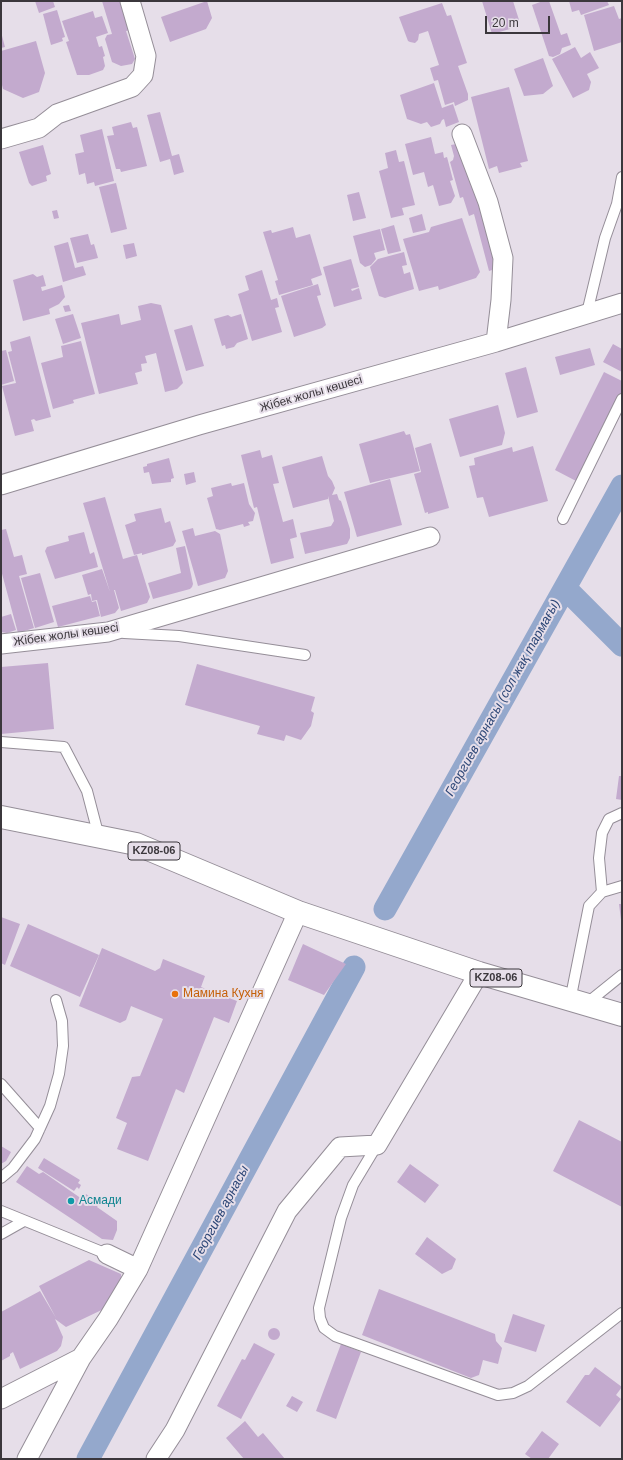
<!DOCTYPE html>
<html>
<head>
<meta charset="utf-8">
<style>
	body { margin:0 }
	#map { position:relative; width:623px; height:1460px; overflow:hidden; background:#e6dee9; font-family:Arial,sans-serif }
	canvas { display:block }
	.frame { position:absolute; inset:0; border:2px solid #3b373c; pointer-events:none }
	.scale { position:absolute; left:485px; top:16px; width:65px; height:18px; box-sizing:border-box; border:2px solid #3b373c; border-top:0; padding-left:5px; font-size:12px; line-height:14px; white-space:nowrap; color:#3b373c; -webkit-text-stroke:3px #e6dee9; paint-order:stroke }
</style>
</head>
<body>
<div id="map">
<canvas width="623" height="1460"></canvas>
<div class="frame"></div>
<div class="scale">20 m</div>
</div>
<script>
const ctx = document.querySelector('canvas').getContext('2d');
ctx.lineJoin = 'round';
const shape = rows => new Path2D(rows.map(r => 'M' + r).join(''));
function strokePath(path, color, width, dash) { ctx.strokeStyle = color; ctx.lineWidth = width; ctx.lineCap = dash ? 'butt' : 'round'; ctx.setLineDash(dash || []); ctx.stroke(path); }
function fill(path, color) { ctx.fillStyle = color; ctx.fill(path, 'evenodd'); }
function write(font, color, halo, rows, align = 'center') {
  ctx.font = font + ' Arial,sans-serif'; ctx.lineWidth = 4; ctx.setLineDash([]); ctx.textBaseline = 'middle'; ctx.strokeStyle = halo; ctx.fillStyle = color; for (const [text, x, y, turn = 0] of rows) {
    ctx.save(); ctx.translate(x, y); ctx.rotate((+turn || 0) * Math.PI / 180); ctx.textAlign = isNaN(turn) ? turn : align; if (halo) ctx.strokeText(text, 0, 0); ctx.fillText(text, 0, 0); ctx.restore();
  }
}
strokePath(shape([
	[565,588,622,645],
	[385,909,622,486],
	[88,1459,354,967]
]), '#94a8cc', 23);
fill(shape([
	[35,1,53,1,55,7,39,13],
	[102,1,122,1,131,30,126,31,135,59,132,64,121,66,112,62,105,39,107,35,112,34],
	[207,1,212,18,206,29,170,42,161,17],
	[482,1,513,1,519,20,508,24,510,29,492,34],
	[543,1,549,1,561,35,567,33,571,45,562,48,560,54,553,57,549,56,532,5],
	[569,1,607,1,609,5,581,15,579,10,572,12],
	[442,3,447,16,451,15,467,63,458,66,468,94,468,100,455,106,454,102,445,105,438,80,434,81,430,68,439,65,428,31,419,34,418,40,415,43,410,42,408,41,399,17],
	[614,6,619,19,622,18,622,42,594,51,584,15],
	[57,10,65,37,62,38,63,41,51,45,43,14],
	[93,11,95,18,102,16,108,33,96,37,99,47,102,46,105,56,103,57,105,66,103,70,89,75,77,75,66,42,69,41,62,21],
	[1,32,5,47,1,48],
	[36,41,45,73,39,92,23,98,3,89,1,81,1,51],
	[575,47,581,58,590,52,599,68,587,74,591,82,589,90,573,98,552,59],
	[543,58,553,86,543,94,524,96,514,69],
	[434,83,442,108,453,104,459,122,446,127,444,119,442,120,440,124,431,127,427,122,421,124,407,119,400,95],
	[509,87,528,161,520,163,522,167,499,173,497,166,489,169,471,97],
	[160,112,172,156,179,154,184,172,174,175,170,159,160,162,147,115],
	[131,122,133,128,137,127,147,166,121,172,120,169,116,169,107,136,114,135,112,127],
	[102,129,114,181,95,186,94,182,87,184,85,173,79,175,75,154,84,152,80,135],
	[431,137,435,154,443,152,444,158,447,157,453,180,450,181,455,196,451,203,439,206,433,185,428,187,424,172,413,175,405,144],
	[462,143,502,267,489,271,474,214,469,216,463,197,460,198,450,162,453,160,454,156,451,145],
	[43,145,51,174,46,176,47,181,32,186,29,183,19,152],
	[396,150,399,162,404,161,415,205,402,208,404,215,391,218,379,171,388,168,385,153],
	[116,183,127,229,111,233,99,187],
	[359,192,366,218,353,221,347,195],
	[57,210,59,218,54,219,52,211],
	[422,214,426,230,413,233,409,218],
	[462,218,480,272,476,278,439,290,438,286,419,291,403,239,429,232,431,227],
	[394,225,401,251,388,254,381,229],
	[293,227,296,238,310,234,322,275,311,279,313,285,279,295,275,281,278,280,263,232,271,230,272,233],
	[380,229,385,250,374,253,376,259,371,265,365,267,360,263,353,236],
	[88,234,91,245,94,244,98,258,77,263,70,238],
	[68,242,75,268,83,266,86,275,63,282,54,246],
	[134,243,137,256,126,259,123,245],
	[404,252,407,265,402,266,404,274,410,272,414,289,385,298,379,296,370,267,378,259],
	[351,259,359,287,351,289,352,291,359,288,362,299,334,307,323,267],
	[262,270,271,300,277,298,279,307,275,308,282,332,252,341,238,294,249,290,245,276],
	[33,274,37,277,43,275,46,286,41,287,42,291,62,285,65,297,59,304,49,309,50,314,23,321,13,280],
	[318,284,321,295,317,296,326,325,322,328,294,337,281,296],
	[151,303,161,305,183,383,177,389,165,392,156,353,145,356,147,363,141,364,142,371,135,373,138,384,99,394,81,323,119,314,121,325,141,320,138,306],
	[69,305,71,311,65,312,63,306],
	[73,314,81,338,63,344,55,319],
	[241,314,248,339,237,343,234,347,226,349,225,345,222,346,214,319,228,315,231,317],
	[192,325,204,366,186,371,174,330],
	[30,336,51,417,36,421,34,419,31,420,34,431,15,436,2,386,16,383,8,352,12,351,10,342],
	[81,341,95,394,73,400,74,403,53,409,41,363,63,357,61,346],
	[613,344,622,349,622,372,603,362],
	[590,348,595,365,560,375,555,357],
	[6,350,14,381,1,385,1,351],
	[526,367,538,412,517,418,505,373],
	[604,372,622,381,622,395,578,482,555,470],
	[498,405,505,433,502,445,460,457,449,419],
	[404,431,406,435,410,434,420,471,370,483,359,444],
	[431,443,449,508,428,514,428,512,425,513,414,474,421,472,415,448],
	[533,446,548,501,489,517,483,497,477,498,469,466,475,465,474,458,512,447,513,452],
	[260,450,262,458,272,455,279,483,273,484,283,522,293,519,297,537,290,539,294,558,271,564,257,507,254,508,241,455],
	[322,456,328,476,332,481,335,488,332,495,337,494,339,500,341,501,350,529,350,538,347,544,305,554,300,533,331,526,334,521,328,496,328,499,293,508,282,467],
	[169,458,174,478,171,479,171,482,152,484,149,472,144,473,143,467,147,466,147,464],
	[194,472,196,482,186,485,184,474],
	[390,479,402,525,357,537,344,492],
	[231,483,232,486,244,483,249,504,255,513,253,521,248,522,250,525,244,527,243,524,220,530,216,529,207,498,213,496,211,488],
	[105,497,123,559,137,555,150,597,147,603,121,611,115,590,114,590,119,608,115,613,101,617,97,600,92,601,91,594,88,595,82,575,102,569,110,592,83,503],
	[161,508,165,523,170,521,176,541,173,546,142,555,142,553,134,555,125,525,136,521,134,514],
	[193,528,195,536,215,531,220,534,228,571,225,578,198,586,182,531],
	[6,529,14,557,22,555,27,574,19,576,34,628,18,633,1,570,1,530],
	[84,532,90,554,94,552,98,567,55,579,45,551,47,547,69,541,68,536],
	[185,546,193,584,192,587,190,589,153,599,148,583,181,573,176,548],
	[40,573,54,622,35,628,21,578],
	[90,596,92,602,96,601,100,616,58,627,52,606],
	[11,614,16,630,7,633,1,632,1,617],
	[48,663,54,729,1,734,1,667],
	[197,664,315,697,311,711,314,713,311,726,301,740,286,735,284,741,257,734,260,726,185,705],
	[619,776,622,776,622,800,616,799],
	[619,904,622,904,622,920,621,920],
	[1,917,20,924,5,965,1,963],
	[28,924,99,955,80,997,10,966],
	[303,944,346,964,324,995,288,980],
	[102,948,155,971,160,968,163,959,205,976,201,987,237,1001,229,1023,214,1017,184,1093,176,1089,148,1161,117,1149,127,1123,116,1118,132,1077,140,1076,163,1019,131,1006,126,1020,120,1023,79,1006],
	[579,1120,622,1142,622,1207,553,1171],
	[1,1146,11,1152,6,1161,1,1164],
	[44,1158,80,1180,78,1183,81,1185,79,1189,77,1187,74,1191,38,1168],
	[410,1164,439,1185,425,1203,397,1182],
	[27,1166,39,1174,43,1172,82,1199,86,1194,99,1204,97,1207,117,1221,117,1230,113,1240,102,1239,16,1182],
	[427,1237,456,1259,452,1269,442,1274,415,1254],
	[89,1260,121,1274,121,1283,110,1306,66,1327,55,1319,63,1337,61,1346,57,1351,20,1369,13,1352,10,1354,10,1356,1,1361,1,1312,40,1291,56,1318,39,1286],
	[379,1289,495,1334,496,1341,502,1348,498,1364,483,1360,479,1375,471,1378,362,1335],
	[513,1314,545,1325,536,1352,504,1342],
	'268 1334a6 6 0 1 1 12 0a6 6 0 1 1-12 0Z',
	[254,1343,275,1354,241,1419,217,1406,242,1359,245,1360],
	[341,1344,361,1352,336,1419,316,1411],
	[595,1367,622,1387,616,1395,621,1399,600,1427,566,1402,585,1375,589,1375],
	[292,1396,303,1402,297,1412,286,1406],
	[245,1421,258,1437,263,1433,285,1459,244,1459,226,1438],
	[542,1431,559,1444,548,1459,532,1459,525,1454]
]), '#c3aace');
const lane = shape([
	[587,313,605,238,617,204,622,177],
	[563,519,622,399],
	[124,633,179,636,305,655],
	[1,742,64,747,87,791,99,837],
	[602,892,599,858,602,833,609,819,622,813],
	[570,1001,589,906,602,892,622,886],
	[586,1004,622,975],
	[1,1084,40,1128],
	[377,1145,353,1185,341,1218,319,1308,320,1318,324,1328,335,1336,498,1395,513,1393,528,1386,622,1313],
	[1,1178,13,1168,35,1139,50,1106,59,1074,63,1046,62,1021,56,1000],
	[1,1211,107,1254],
	[1,1234,24,1221]
]);
const street = shape([
	[462,134,488,202,503,258,501,300,496,342],
	[1,139,39,128,57,114,132,87,143,75,146,56,130,1],
	[1,485,199,425,496,342,622,303],
	[1,644,108,632,430,537],
	[107,1254,138,1269],
	[1,1399,81,1358],
	[27,1459,81,1358,108,1319,138,1269,298,912],
	[156,1459,175,1430,287,1211,340,1147,377,1145,479,973]
]);
const highway = shape([
	[1,817,136,844,298,912,479,973,622,1015]
]);
strokePath(lane, '#958e98', 12);
strokePath(street, '#958e98', 21);
strokePath(highway, '#958e98', 24);
strokePath(lane, '#fff', 10);
strokePath(street, '#fff', 19);
strokePath(highway, '#fff', 22);
for (const [x, y, r, color] of [
	[175,994,4,"#e8710a"],
	[71,1201,4,"#0f9aa8"]
]) { const dot = new Path2D(); dot.arc(x, y, r, 0, 2 * Math.PI); ctx.fillStyle = color; ctx.fill(dot); strokePath(dot, '#e6dee9', 1.5); }
for (const [x, y, w] of [
	[154,851,52],
	[496,978,52]
]) { const box = new Path2D(); box.roundRect(x - w / 2, y - 9, w, 18, 3); ctx.fillStyle = '#e6dee9'; ctx.fill(box); strokePath(box, '#3b373c', 1); }
write('bold 11px', '#3b373c', null, [
	["KZ08-06",154,851],
	["KZ08-06",496,978]
]);
write('12px', '#3b373c', '#e6dee9', [
	["Жібек жолы көшесі",311,394,-16],
	["Жібек жолы көшесі",66,635,-8]
]);
write('12px', '#c56008', '#e6dee9', [
	["Мамина Кухня",183,994]
], 'left');
write('12px', '#0d838f', '#e6dee9', [
	["Асмади",79,1201]
], 'left');
write('italic 13px', '#2c4676', '#e6dee9', [
	["Георгиев арнасы (сол жақ тармағы)",503,698,-61],
	["Георгиев арнасы",221,1213,-62]
]);
</script>
</body>
</html>
